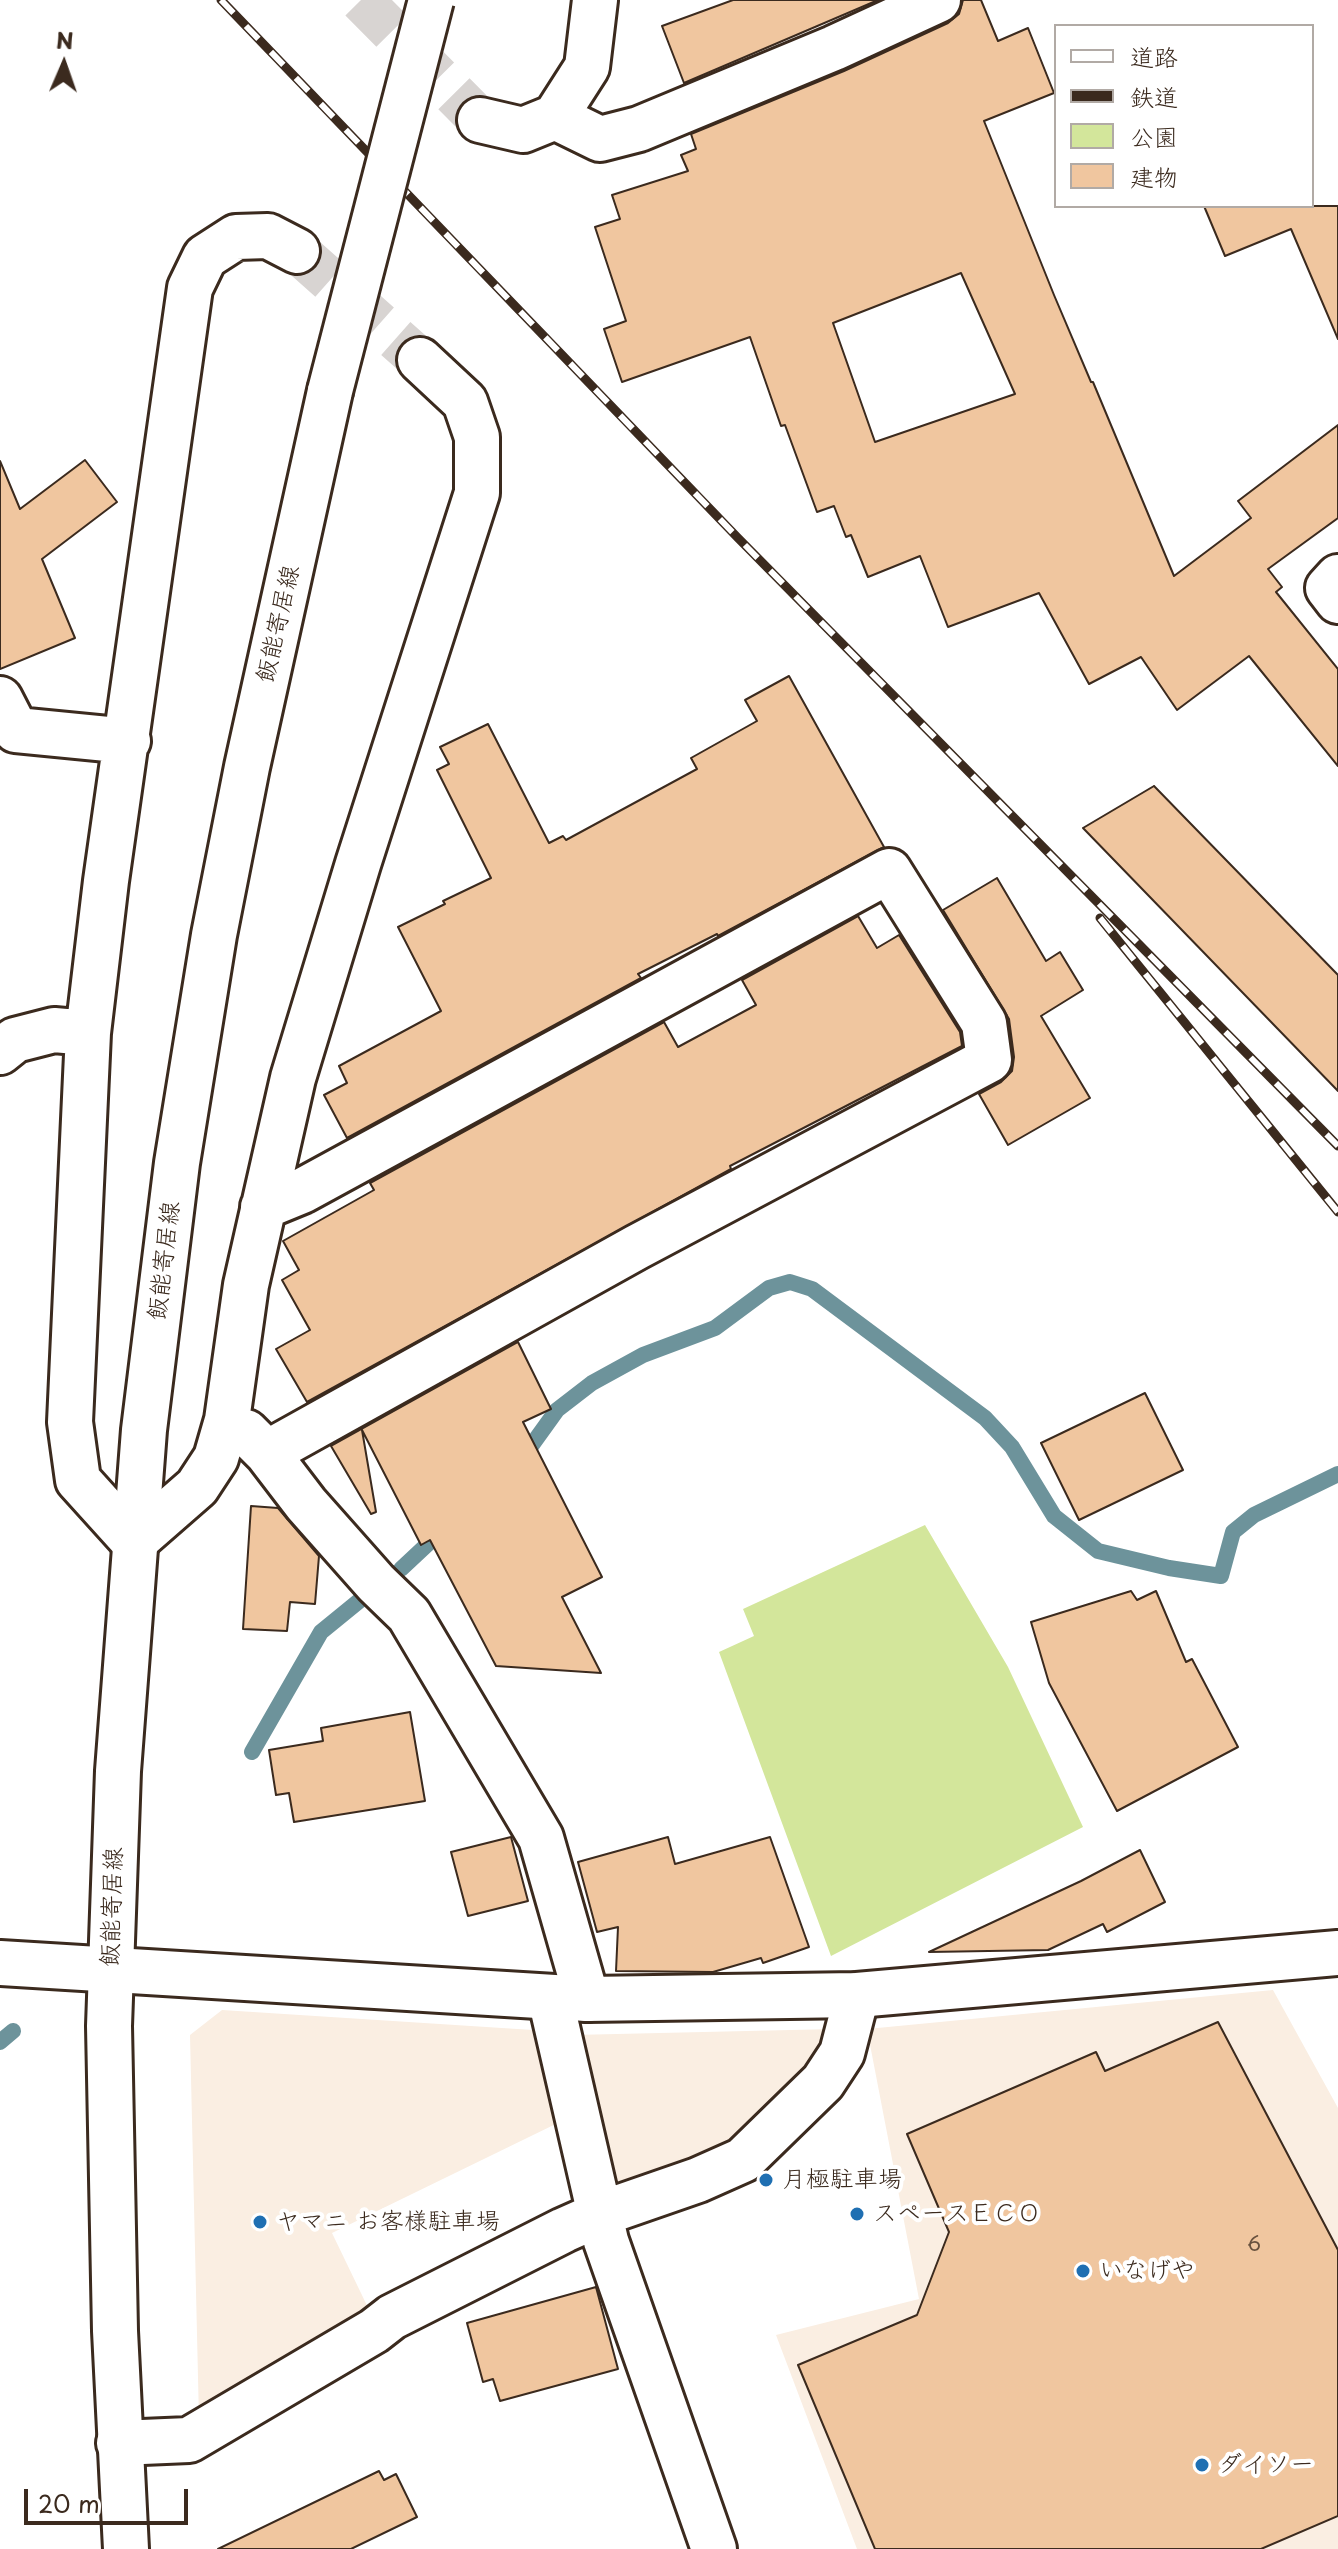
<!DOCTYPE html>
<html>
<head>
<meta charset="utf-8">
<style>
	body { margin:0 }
	#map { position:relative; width:1338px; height:2549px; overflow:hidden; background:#fff; font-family:"Playpen Sans","Klee One",sans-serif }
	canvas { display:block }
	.legend { position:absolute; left:1054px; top:24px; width:260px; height:184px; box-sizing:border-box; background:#fff; border:2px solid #b1aaa5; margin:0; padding:10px 14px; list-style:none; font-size:24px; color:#3b2a1e }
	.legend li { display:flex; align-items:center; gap:16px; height:40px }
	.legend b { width:40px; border:2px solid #b1aaa5 }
	.north { position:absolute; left:24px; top:24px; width:80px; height:80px; -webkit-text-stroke:6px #fff; paint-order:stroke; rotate:2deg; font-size:22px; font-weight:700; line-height:32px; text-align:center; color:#3b2a1e }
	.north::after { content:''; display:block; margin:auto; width:28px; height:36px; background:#3b2a1e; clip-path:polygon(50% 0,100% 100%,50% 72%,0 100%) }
	.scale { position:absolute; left:24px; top:2489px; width:164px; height:36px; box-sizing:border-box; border:4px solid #3b2a1e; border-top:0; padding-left:10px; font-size:24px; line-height:28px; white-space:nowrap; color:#3b2a1e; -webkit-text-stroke:6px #fff; paint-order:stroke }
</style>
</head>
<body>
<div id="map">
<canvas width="1338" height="2549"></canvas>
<ul class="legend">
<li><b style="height:10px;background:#fff"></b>道路</li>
<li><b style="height:10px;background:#3b2a1e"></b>鉄道</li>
<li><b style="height:22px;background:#d3e69b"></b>公園</li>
<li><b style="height:22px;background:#f0c69f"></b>建物</li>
</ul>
<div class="north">N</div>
<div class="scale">20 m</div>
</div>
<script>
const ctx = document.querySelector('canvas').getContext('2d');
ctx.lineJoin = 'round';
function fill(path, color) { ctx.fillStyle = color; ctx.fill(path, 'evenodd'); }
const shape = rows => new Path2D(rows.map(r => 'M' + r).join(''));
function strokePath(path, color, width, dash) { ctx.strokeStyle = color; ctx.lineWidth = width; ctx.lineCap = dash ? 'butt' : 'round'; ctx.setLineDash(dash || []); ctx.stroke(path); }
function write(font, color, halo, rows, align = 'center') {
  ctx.font = font + ' "Playpen Sans","Klee One",sans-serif'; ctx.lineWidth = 8; ctx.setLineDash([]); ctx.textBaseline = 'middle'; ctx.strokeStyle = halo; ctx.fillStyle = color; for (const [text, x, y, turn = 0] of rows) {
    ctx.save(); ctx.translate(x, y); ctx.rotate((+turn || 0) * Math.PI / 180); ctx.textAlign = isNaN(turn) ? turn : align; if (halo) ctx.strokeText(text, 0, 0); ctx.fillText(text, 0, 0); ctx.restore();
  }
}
fill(shape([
	[1273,1990,1338,2108,1338,2549,857,2549,776,2335,919,2299,867,2029],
	[222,2010,533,2030,543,2036,566,2119,332,2233,373,2318,199,2420,190,2035],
	[834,2029,832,2039,736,2151,609,2200,573,2035]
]), '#faeee2');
fill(shape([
	[925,1525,1008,1667,1083,1827,831,1956,719,1652,754,1636,743,1609]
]), '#d3e69b');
strokePath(shape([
	[521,1460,557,1410,592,1383,643,1355,715,1328,769,1288,790,1282,812,1289,985,1418,1012,1447,1054,1516,1098,1551,1169,1568,1221,1576,1233,1532,1254,1515,1338,1474],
	[401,1569,447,1526],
	[252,1752,321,1632,359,1601],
	[0,2042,13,2031]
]), '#6d939b', 16);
const building = shape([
	[733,0,878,0,684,83,662,26,733,0],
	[963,0,981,0,998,41,1028,28,1054,93,984,121,1054,295,1091,382,1093,382,1174,576,1251,518,1238,501,1338,425,1338,518,1268,569,1282,587,1276,592,1338,669,1338,766,1249,656,1177,710,1141,657,1089,684,1039,593,948,627,920,556,868,577,851,535,846,537,834,506,817,512,785,425,781,426,750,337,622,382,604,329,626,321,595,227,620,219,612,195,688,171,681,155,696,149,691,134,844,71,948,23,959,14,963,0],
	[961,273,1015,394,875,442,833,323,961,273],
	[1204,206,1338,206,1338,339,1291,229,1225,256,1204,206],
	[85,460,117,502,42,559,75,638,0,669,0,461,20,509,85,460],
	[789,676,884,847,718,936,717,934,638,974,641,978,347,1138,324,1095,347,1083,339,1066,441,1011,398,927,445,904,443,901,491,878,437,770,449,764,440,747,488,724,549,843,563,836,566,840,697,769,691,758,757,721,745,700,789,676],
	[1154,786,1338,975,1338,1091,1083,828,1154,786],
	[997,878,1046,961,1060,952,1083,990,1041,1016,1090,1098,1008,1145,979,1094,1001,1082,1012,1071,1014,1057,1009,1019,943,910,997,878],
	[858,916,877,948,899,935,960,1032,962,1046,730,1166,731,1169,307,1402,276,1349,310,1330,282,1280,299,1270,283,1241,374,1190,370,1183,664,1022,678,1047,756,1005,742,980,858,916],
	[518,1342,551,1409,523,1422,602,1577,562,1597,601,1673,496,1666,430,1540,421,1545,362,1430,376,1512,371,1514,331,1446,518,1342],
	[1145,1393,1183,1470,1079,1520,1041,1443,1145,1393],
	[251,1506,278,1508,319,1556,315,1604,290,1602,287,1631,243,1629,251,1506],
	[1131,1591,1137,1600,1156,1591,1186,1662,1192,1659,1238,1747,1117,1811,1049,1683,1031,1622,1131,1591],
	[410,1712,425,1801,294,1822,289,1793,276,1795,269,1750,323,1741,321,1728,410,1712],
	[511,1837,528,1901,468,1916,451,1852,511,1837],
	[668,1837,675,1864,770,1837,809,1947,763,1963,761,1958,713,1972,616,1971,618,1927,597,1932,578,1862,668,1837],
	[1140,1850,1165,1902,1107,1932,1103,1924,1048,1950,929,1952,1081,1881,1140,1850],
	[1218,2022,1338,2250,1338,2516,1261,2549,875,2549,798,2365,917,2315,949,2232,907,2134,1096,2052,1105,2071,1218,2022],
	[596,2287,618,2369,500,2401,493,2379,483,2382,467,2323,596,2287],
	[379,2471,384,2480,396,2474,417,2517,351,2549,218,2549,379,2471]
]);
fill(building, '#f0c69f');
strokePath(building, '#3b2a1e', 2);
strokePath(shape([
	[361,0,480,120],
	[297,251,420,360]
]), '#d8d4d2', 44, [44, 22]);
const minor = shape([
	[555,117,600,139,639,129,834,48,938,0],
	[480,120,523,130,555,117,587,67,595,0],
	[297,251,268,236,236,237,205,257,190,288,106,881,88,1033,70,1422,78,1480,134,1542,197,1487,216,1458,227,1420,246,1285,293,1078,358,864,477,493,477,437,465,402,420,360],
	[1338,577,1328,588,1338,601],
	[0,699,16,730,128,741],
	[0,1052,15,1040,54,1030,88,1033],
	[263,1207,302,1191,889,871,984,1023,989,1060,637,1247,267,1453],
	[246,1432,267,1453,306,1504,376,1583,409,1615,541,1838,587,1999],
	[550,1997,606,2241,714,2549],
	[119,2443,189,2440,374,2331,392,2317,564,2230,600,2214,698,2180,743,2160,823,2082,842,2053,857,1995]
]);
const tertiary = shape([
	[0,1963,587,1999,857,1995,1338,1953]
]);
const primary = shape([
	[126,2549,115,2331,109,2026,118,1771,144,1430,177,1163,214,935,247,767,330,391]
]);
strokePath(minor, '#3b2a1e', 50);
strokePath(tertiary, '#3b2a1e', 50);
strokePath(primary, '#3b2a1e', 50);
strokePath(minor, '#fff', 44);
strokePath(tertiary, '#fff', 44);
strokePath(primary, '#fff', 44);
const rail = shape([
	[221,0,738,538,1338,1146],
	[1100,918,1338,1212]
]);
strokePath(rail, '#3b2a1e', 9);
strokePath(rail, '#fff', 6, [18]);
const primaryBridge = shape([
	[330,391,431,0]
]);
strokePath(primaryBridge, '#3b2a1e', 50, []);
strokePath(primaryBridge, '#fff', 44);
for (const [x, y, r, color] of [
	[766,2180,8,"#1f6fb2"],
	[857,2214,8,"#1f6fb2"],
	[260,2222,8,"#1f6fb2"],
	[1083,2271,8,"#1f6fb2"],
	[1202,2465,8,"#1f6fb2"]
]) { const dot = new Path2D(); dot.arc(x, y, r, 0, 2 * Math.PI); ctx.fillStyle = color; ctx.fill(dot); strokePath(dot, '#fff', 3); }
write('20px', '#68513e', null, [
	["6",1254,2245]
]);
write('24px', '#3b2a1e', '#fff', [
	["飯能寄居線",279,624,-77],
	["飯能寄居線",165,1261,-83],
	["飯能寄居線",113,1907,-88]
]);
write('24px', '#3b2a1e', '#fff', [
	["月極駐車場",782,2180],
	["スペースＥＣＯ",873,2214],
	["ヤマニ お客様駐車場",276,2222],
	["いなげや",1099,2271],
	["ダイソー",1218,2465]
], 'left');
</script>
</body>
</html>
